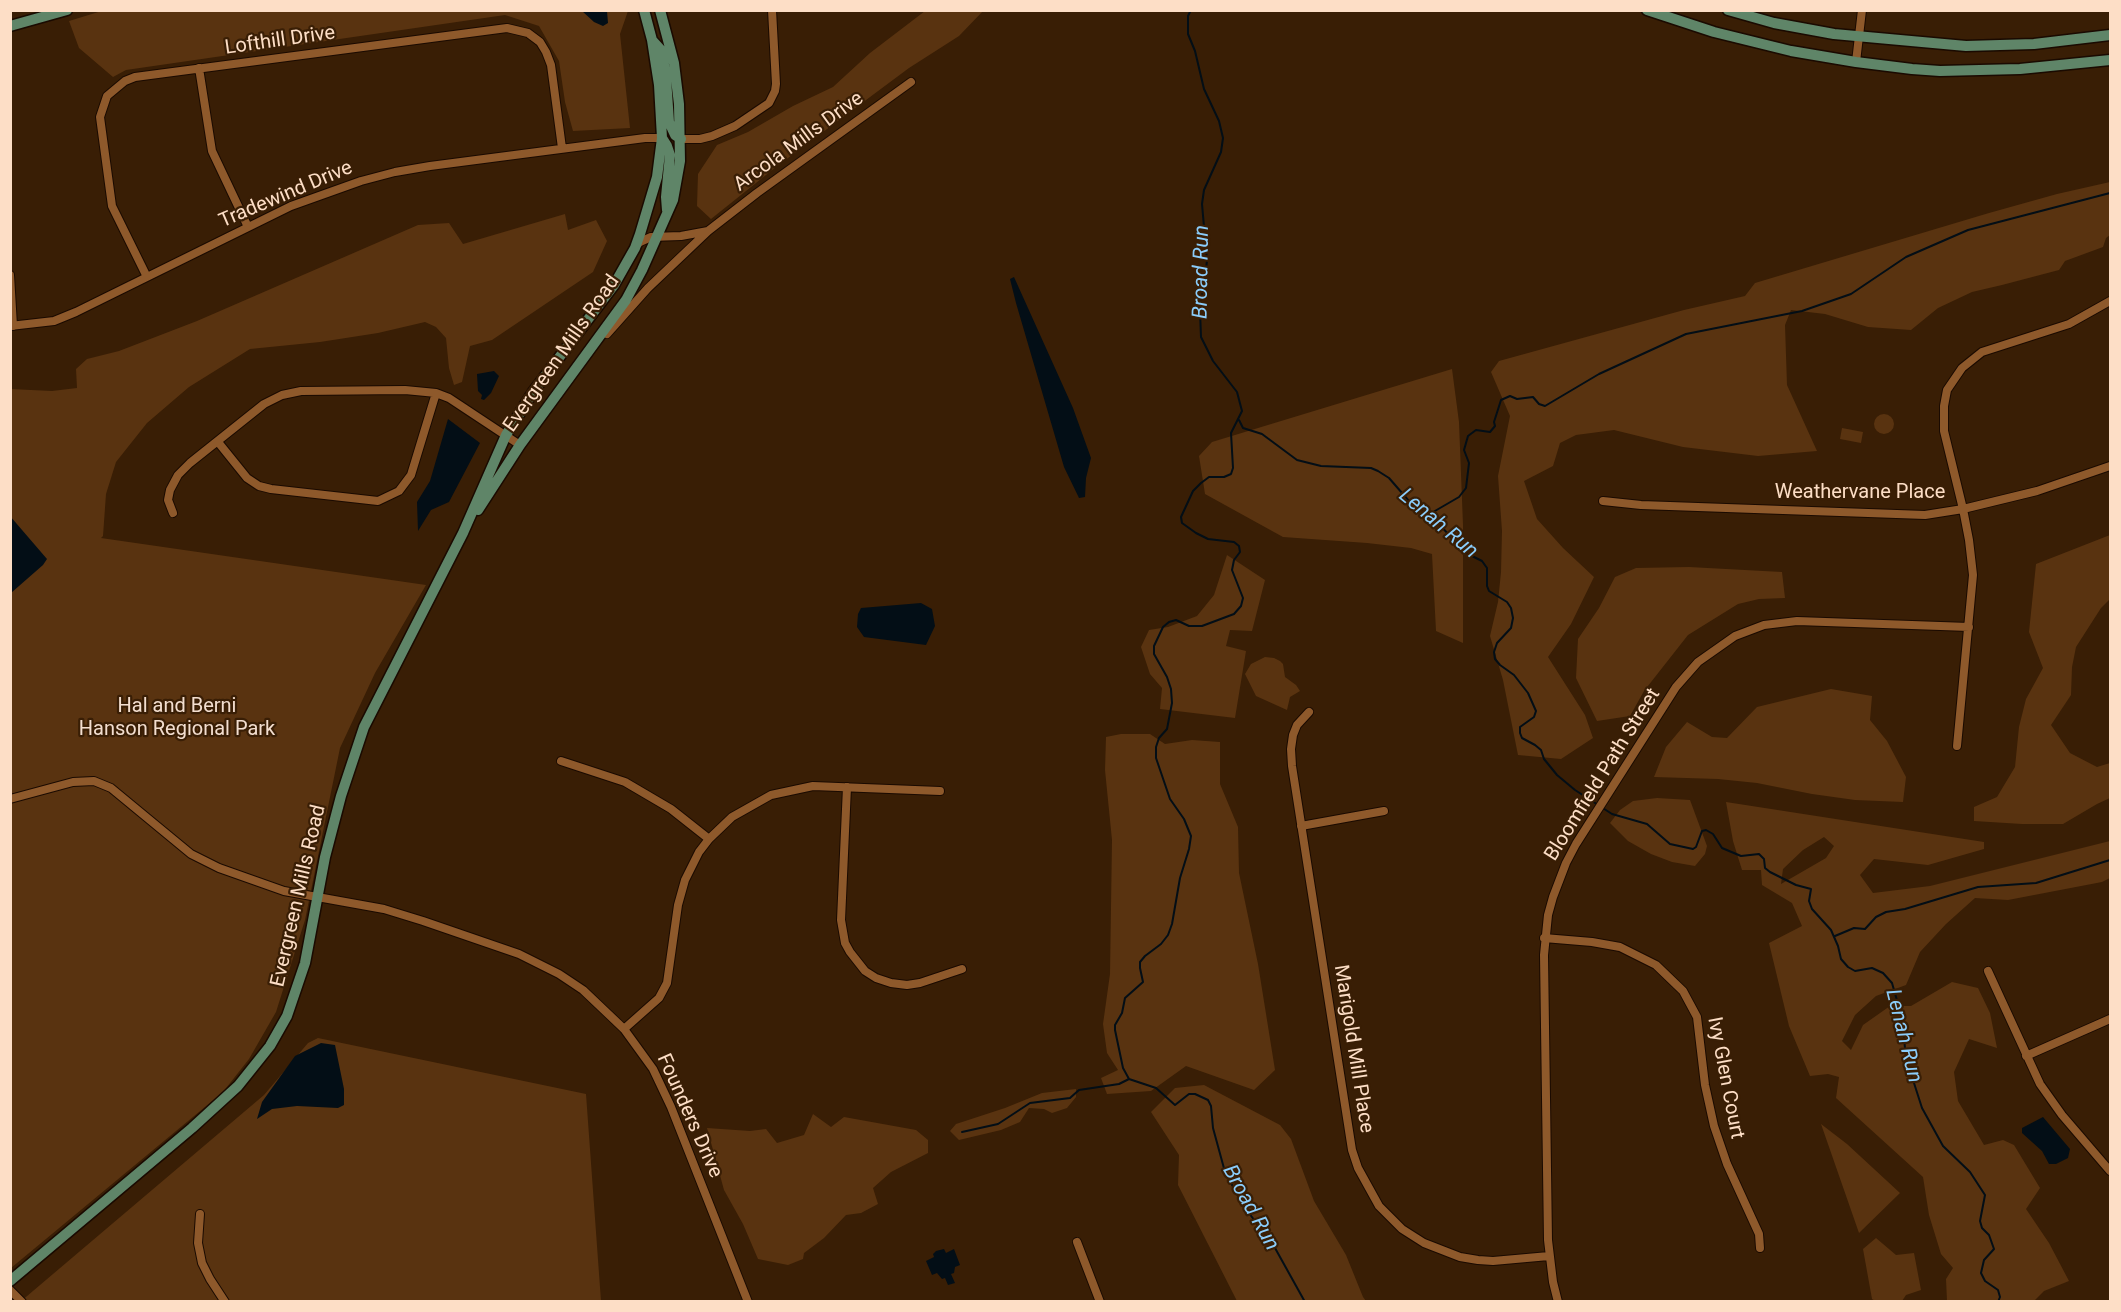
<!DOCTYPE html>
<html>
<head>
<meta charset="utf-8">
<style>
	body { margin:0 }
	#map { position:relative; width:2121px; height:1312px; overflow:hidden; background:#391e05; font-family:Roboto,sans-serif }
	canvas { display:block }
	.frame { position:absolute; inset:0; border:12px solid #fddec6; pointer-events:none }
</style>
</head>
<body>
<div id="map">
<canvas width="2121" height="1312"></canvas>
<div class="frame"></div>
</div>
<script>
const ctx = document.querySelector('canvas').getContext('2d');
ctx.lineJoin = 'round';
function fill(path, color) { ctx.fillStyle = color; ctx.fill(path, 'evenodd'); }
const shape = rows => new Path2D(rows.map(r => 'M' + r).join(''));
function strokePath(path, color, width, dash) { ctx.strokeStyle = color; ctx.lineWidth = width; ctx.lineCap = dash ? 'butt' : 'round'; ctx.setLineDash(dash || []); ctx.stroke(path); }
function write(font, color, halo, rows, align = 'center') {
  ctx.font = font + ' Roboto,sans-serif'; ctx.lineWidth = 4.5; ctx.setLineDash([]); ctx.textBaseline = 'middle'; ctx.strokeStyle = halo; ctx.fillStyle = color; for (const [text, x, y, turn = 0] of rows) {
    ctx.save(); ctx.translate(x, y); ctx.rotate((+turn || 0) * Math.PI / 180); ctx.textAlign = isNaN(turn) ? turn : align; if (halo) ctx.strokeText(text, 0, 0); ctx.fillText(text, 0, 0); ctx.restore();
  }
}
fill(shape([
	[105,10,628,11,620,34,630,128,573,131,565,102,559,61,539,26,505,15,126,70,113,77,79,48,69,21],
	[925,11,983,11,959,36,909,68,776,167,711,219,697,206,698,174,717,145,748,132,793,106,833,87,870,53],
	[2110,182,2110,235,2106,238,2103,247,2065,261,2059,270,2002,285,1972,292,1938,308,1911,330,1868,327,1825,314,1791,310,1785,325,1787,385,1817,451,1758,456,1683,447,1614,430,1576,435,1560,443,1553,466,1524,481,1537,519,1563,548,1594,577,1571,624,1548,657,1585,715,1593,738,1561,759,1518,755,1503,680,1490,636,1498,602,1501,572,1502,531,1498,476,1510,416,1491,372,1499,361,1684,310,1745,296,1755,283,1989,213,2057,194],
	[565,214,568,230,596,220,607,241,593,272,492,340,470,346,462,382,454,385,449,368,446,338,436,327,425,322,378,333,320,342,250,349,189,387,147,423,116,462,106,494,103,536,101,538,426,585,375,673,340,748,305,920,276,1012,249,1059,223,1092,11,1268,10,389,52,391,77,388,76,369,87,359,119,351,197,321,418,225,449,223,463,244],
	[1452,369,1459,422,1463,525,1463,643,1436,631,1432,554,1411,548,1367,543,1283,537,1205,494,1199,456,1212,442],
	'1874 424a10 10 0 1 1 20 0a10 10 0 1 1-20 0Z',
	[1842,428,1863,432,1861,443,1840,439],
	[2110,535,2110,599,2101,608,2076,647,2072,667,2071,695,2051,725,2070,753,2097,767,2110,763,2110,798,2097,804,2063,824,2022,824,1974,821,1974,807,1997,797,2015,767,2019,727,2026,699,2043,668,2029,632,2036,564],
	[1227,555,1265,580,1252,631,1230,630,1226,646,1246,651,1235,718,1160,709,1162,688,1150,674,1141,647,1149,630,1168,627,1197,616,1214,595],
	[1689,567,1782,572,1785,598,1759,599,1738,604,1688,635,1644,691,1630,716,1597,721,1576,678,1578,639,1599,608,1615,577,1636,568],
	[1265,657,1274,658,1280,661,1283,664,1285,677,1296,685,1300,691,1290,697,1287,710,1256,696,1245,674,1251,664],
	[1831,689,1872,696,1870,720,1887,741,1906,777,1903,802,1855,800,1812,794,1757,783,1718,779,1654,777,1666,747,1687,722,1712,737,1727,738,1757,707],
	[1121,734,1150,734,1165,744,1192,740,1220,742,1220,784,1238,827,1239,873,1258,964,1275,1070,1254,1090,1186,1066,1151,1091,1107,1094,1101,1078,1118,1070,1107,1053,1103,1024,1110,974,1112,840,1105,770,1106,737],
	[1657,798,1690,800,1707,846,1705,854,1695,866,1672,862,1651,854,1628,841,1610,823,1620,810,1633,801],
	[1726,802,1984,842,1984,849,1928,865,1874,859,1860,875,1873,893,1930,886,2110,841,2110,878,2102,882,2008,900,1975,898,1946,924,1920,952,1906,985,1876,996,1855,1015,1842,1041,1851,1050,1863,1025,1890,1006,1911,1006,1952,982,1978,988,1990,1013,1997,1048,1969,1039,1954,1072,1958,1101,1984,1145,2003,1140,2014,1145,2040,1188,2026,1209,2049,1243,2069,1281,2044,1291,2034,1301,1947,1301,1946,1279,1953,1268,1941,1254,1929,1215,1923,1177,1836,1098,1839,1077,1828,1074,1810,1076,1789,1026,1769,943,1802,926,1792,903,1762,885,1761,870,1742,870,1733,841],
	[1824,837,1834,846,1826,858,1781,884,1783,869,1803,850],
	[318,1038,586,1094,601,1301,20,1302,264,1095,308,1043],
	[1204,1085,1280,1125,1291,1139,1314,1201,1346,1255,1363,1297,1366,1301,1237,1301,1178,1185,1179,1155,1151,1112,1175,1088],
	[1076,1089,1076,1097,1067,1108,1052,1113,1044,1109,1029,1108,1020,1122,1001,1130,959,1140,950,1131,956,1124,1005,1108,1042,1093],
	[813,1114,831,1127,844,1117,916,1130,928,1140,928,1153,891,1172,873,1188,878,1204,861,1213,846,1215,824,1238,804,1253,803,1259,788,1265,758,1259,743,1224,724,1190,707,1128,750,1131,766,1129,777,1143,804,1135],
	[1821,1124,1847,1144,1900,1193,1859,1233],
	[1876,1238,1896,1255,1914,1253,1921,1290,1906,1295,1902,1301,1875,1301,1872,1299,1863,1249]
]), '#593310');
fill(shape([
	[582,11,607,11,608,23,603,26,594,22],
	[1014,277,1073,408,1091,458,1086,478,1085,497,1079,498,1064,467,1016,303,1010,279],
	[494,371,499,376,491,393,484,400,481,399,482,395,478,391,477,374],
	[448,419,480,443,449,502,431,510,418,531,417,502,430,481],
	[10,516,47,559,43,565,11,593],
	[921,603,932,609,935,626,926,645,864,637,857,627,858,614,861,608],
	[321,1043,335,1045,344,1089,344,1105,338,1108,297,1106,272,1109,257,1119,262,1102,295,1056],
	[2043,1117,2070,1149,2068,1158,2056,1164,2049,1164,2042,1151,2022,1133,2022,1128],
	[944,1249,946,1253,954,1249,960,1265,955,1267,954,1273,951,1274,955,1283,948,1285,945,1278,942,1279,937,1273,932,1275,926,1261,934,1257,933,1254,936,1251]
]), '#030e16');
strokePath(shape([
	[1191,10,1188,16,1188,34,1195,51,1204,89,1219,121,1223,138,1221,152,1204,190,1202,204,1207,261,1200,311,1201,337,1213,361,1237,392,1242,411,1231,433,1233,468,1231,474,1224,477,1209,477,1201,483,1193,491,1181,517,1182,523,1196,533,1208,539,1234,542,1239,546,1240,552,1234,560,1232,570,1243,598,1241,606,1234,614,1202,626,1189,626,1176,620,1169,622,1163,627,1154,646,1154,654,1167,677,1171,689,1172,703,1167,729,1159,738,1156,747,1156,758,1170,799,1184,819,1191,836,1189,849,1180,878,1172,924,1168,935,1161,944,1145,956,1140,962,1140,968,1143,982,1125,998,1122,1013,1115,1025,1115,1030,1123,1068,1129,1079,1156,1088,1175,1105,1189,1094,1195,1094,1208,1100,1211,1106,1213,1128,1225,1172,1243,1205,1275,1248,1305,1302],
	[1239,420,1243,428,1262,434,1297,460,1321,466,1371,468,1378,471,1389,478,1409,501,1436,521,1466,553,1482,561,1487,568,1487,586,1489,591,1507,602,1511,608,1513,618,1511,628,1497,643,1494,652,1495,659,1500,665,1514,675,1528,693,1536,711,1534,717,1520,727,1520,733,1522,738,1535,745,1541,750,1544,759,1557,775,1575,790,1612,814,1647,824,1670,844,1693,849,1696,847,1702,831,1706,830,1713,834,1722,848,1741,856,1759,854,1764,859,1765,868,1770,872,1796,885,1811,889,1809,901,1812,909,1831,930,1838,946,1841,959,1848,967,1855,971,1872,968,1883,973,1892,983,1902,1018,1906,1058,1922,1108,1943,1146,1970,1172,1985,1195,1980,1221,1982,1228,1989,1235,1994,1249,1984,1260,1981,1273,1985,1281,1998,1290,2000,1297,1998,1302],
	[1428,515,1459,497,1466,488,1469,463,1464,450,1468,436,1476,430,1490,432,1495,426,1494,422,1501,400,1510,396,1517,399,1533,397,1539,404,1545,406,1599,374,1686,334,1802,311,1851,294,1906,257,1968,230,2110,193],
	[1835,936,1854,928,1865,929,1876,917,1886,912,1905,909,1978,887,2036,883,2110,860],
	[962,1132,998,1124,1030,1103,1070,1098,1079,1090,1119,1084,1129,1079]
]), '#030e16', 2);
const minor = shape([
	[1856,62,1862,10],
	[199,68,212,151,248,227],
	[681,139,700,139,712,136,735,126,769,103,775,91,776,84,772,10],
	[637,245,640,242,651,237,681,236,708,231],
	[10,275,13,326],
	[147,277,112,206,100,117,107,96,125,81,135,77,507,28,528,33,540,42,546,52,551,65,562,148],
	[10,326,54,321,76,312,291,206,361,181,395,172,430,166,645,138,662,138],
	[607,334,648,288,708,231,757,193,911,82],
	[218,442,247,478,259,486,271,489,378,501,399,491,411,475,436,393],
	[1603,501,1641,505,1925,515,1963,509,2037,491,2110,466],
	[173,513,168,500,170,490,178,475,190,463,264,404,282,395,301,391,405,390,436,393,449,398,520,445],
	[1309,712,1297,725,1293,735,1291,749,1292,766,1352,1150,1358,1168,1379,1206,1402,1229,1424,1243,1460,1257,1478,1260,1493,1261,1549,1256],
	[1957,746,1973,575,1969,540,1963,509,1944,431,1944,406,1947,390,1962,368,1982,352,2069,324,2110,301],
	[561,761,625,782,671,809,709,839],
	[847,787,841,920,845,943,850,952,865,971,876,978,891,983,907,985,920,983,962,969],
	[10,799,73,782,94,781,111,788,191,854,219,868,284,891,384,909,423,921,519,954,559,974,583,990,624,1029,653,1069,671,1107,748,1302],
	[1301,826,1384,811],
	[1544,938,1592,942,1620,947,1656,965,1683,991,1697,1017,1705,1085,1714,1126,1727,1164,1759,1234,1760,1248],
	[1988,971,2040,1084,2062,1115,2110,1171],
	[624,1029,659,998,667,983,678,905,685,880,699,852,709,839,732,817,771,795,813,786,940,791],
	[2026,1056,2110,1019],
	[200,1214,198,1243,202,1263,210,1279,225,1302],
	[1077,1242,1100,1302],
	[10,1290,22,1302],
	[1558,1302,1553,1282,1548,1240,1544,955,1548,915,1553,897,1566,863,1576,844,1676,687,1698,662,1735,636,1764,625,1797,621,1969,627]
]);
const major = shape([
	[1647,10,1714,32,1791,51,1856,62,1912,69,1940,71,2020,69,2110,60],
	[1728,10,1774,23,1834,34,1966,46,2034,44,2110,35],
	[10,26,67,10],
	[652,40,662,51,666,78,669,122,675,135,681,139],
	[662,138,667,146,670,155,666,197,667,210],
	[478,510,520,445,626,300,642,270,673,200,680,161,679,104,674,63,660,10],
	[10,1281,192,1128,238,1086,270,1046,287,1016,305,963,325,857,341,796,364,727,463,533,506,435,533,392,614,285,635,248,640,234,657,177,662,138,659,85,652,40,644,10]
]);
strokePath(minor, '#1a0a01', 10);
strokePath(major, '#1a0a01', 13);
strokePath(minor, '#8e592b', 8);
strokePath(major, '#5f8568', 10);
write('20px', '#fddec6', '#391e05', [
	["Lofthill Drive",280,41,-8],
	["Arcola Mills Drive",799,142,-36],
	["Tradewind Drive",286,195,-23],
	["Evergreen Mills Road",562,354,-55],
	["Weathervane Place",1860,493],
	["Bloomfield Path Street",1603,775,-58],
	["Evergreen Mills Road",299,896,-77],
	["Marigold Mill Place",1353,1049,81],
	["Ivy Glen Court",1725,1078,79],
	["Founders Drive",689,1116,66]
]);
write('20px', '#f3decf', '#391e05', [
	["Hal and Berni",177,707],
	["Hanson Regional Park",177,730]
]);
write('italic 21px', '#8bcdfb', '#391e05', [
	["Broad Run",1202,272,-89],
	["Lenah Run",1438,524,40],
	["Lenah Run",1903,1036,76],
	["Broad Run",1250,1208,61]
]);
</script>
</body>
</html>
